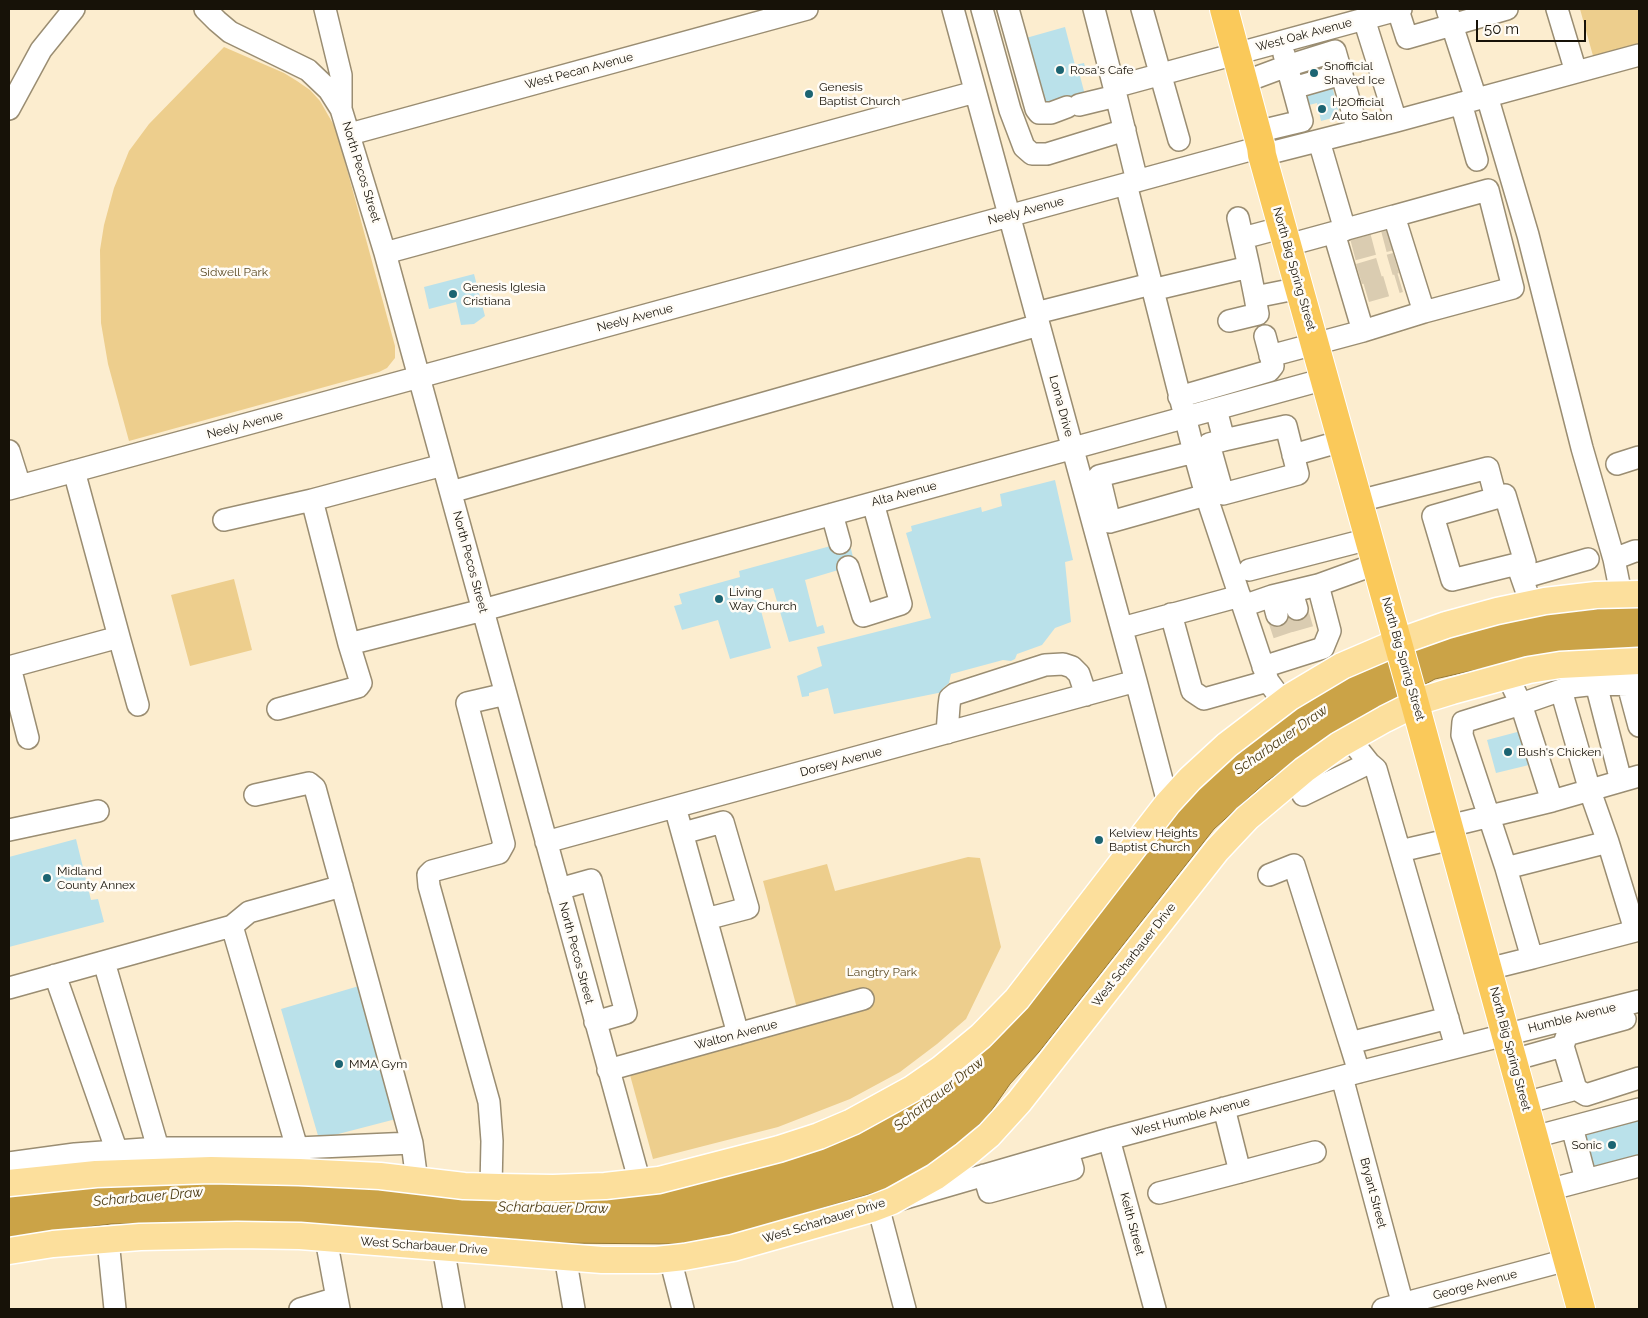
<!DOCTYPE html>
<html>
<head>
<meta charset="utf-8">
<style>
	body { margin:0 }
	#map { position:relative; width:1648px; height:1318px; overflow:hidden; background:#fcedcf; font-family:Raleway,sans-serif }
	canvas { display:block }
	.frame { position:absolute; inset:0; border:10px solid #171208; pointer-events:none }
	.scale { position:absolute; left:1476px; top:20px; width:110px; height:22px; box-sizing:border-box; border:2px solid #171208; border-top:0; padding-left:6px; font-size:15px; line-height:18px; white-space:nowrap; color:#171208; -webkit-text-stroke:4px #fffcf6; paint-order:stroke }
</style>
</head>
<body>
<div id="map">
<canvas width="1648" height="1318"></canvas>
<div class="frame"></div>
<div class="scale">50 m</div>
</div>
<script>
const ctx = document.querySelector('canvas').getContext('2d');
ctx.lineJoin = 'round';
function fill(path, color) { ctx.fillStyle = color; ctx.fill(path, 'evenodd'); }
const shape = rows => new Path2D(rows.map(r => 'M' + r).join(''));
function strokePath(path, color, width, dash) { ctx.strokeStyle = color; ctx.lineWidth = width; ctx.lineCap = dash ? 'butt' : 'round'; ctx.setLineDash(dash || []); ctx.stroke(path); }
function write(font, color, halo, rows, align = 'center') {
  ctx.font = font + ' Raleway,sans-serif'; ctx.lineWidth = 5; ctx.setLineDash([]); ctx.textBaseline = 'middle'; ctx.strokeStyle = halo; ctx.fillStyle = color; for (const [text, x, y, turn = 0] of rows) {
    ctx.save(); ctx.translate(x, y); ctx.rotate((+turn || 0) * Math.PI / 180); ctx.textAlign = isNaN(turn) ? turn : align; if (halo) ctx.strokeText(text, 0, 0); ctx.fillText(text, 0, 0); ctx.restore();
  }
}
fill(shape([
	[1580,9,1639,9,1639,51,1595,63],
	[224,47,284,73,297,81,310,90,320,101,328,115,335,127,342,151,395,346,395,358,387,368,379,372,129,441,108,364,101,323,100,250,104,225,114,188,129,151,149,124],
	[234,579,252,650,190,666,171,595],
	[968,857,980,858,1001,947,966,1019,937,1044,900,1072,850,1099,778,1127,653,1159,630,1075,802,1027,763,881,827,864,835,891]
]), '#edce8d');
const water = shape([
	[1639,606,1639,650,1604,649,1559,653,1466,672,1435,679,1379,709,1311,750,1266,782,1214,829,1039,1052,1010,1084,987,1117,947,1155,890,1188,712,1241,676,1244,554,1243,478,1236,360,1228,284,1224,195,1223,111,1224,9,1237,9,1196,133,1183,236,1181,684,1186,748,1171,852,1136,887,1118,924,1092,1172,810,1243,744,1325,688,1421,644,1509,618,1586,610,1639,606]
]);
fill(water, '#cba347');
strokePath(water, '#957834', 1);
fill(shape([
	[1065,27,1075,65,1084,63,1087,74,1080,76,1085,95,1044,107,1026,38],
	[1331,82,1340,116,1321,121,1317,103,1301,107,1297,91],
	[474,274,485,316,474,324,461,325,456,302,429,309,424,287],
	[1055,480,1073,560,1065,562,1071,622,1055,628,1042,645,1017,654,1015,659,1011,661,1003,660,951,674,949,683,942,689,943,692,834,714,828,688,809,693,809,696,802,697,797,676,822,666,817,647,931,618,906,533,912,531,911,526,981,507,982,512,1002,506,1000,494],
	[849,541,855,565,805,580,817,627,823,625,825,633,789,642,773,588,756,592,771,648,730,659,718,620,682,630,674,606,682,604,679,594,740,577,739,571],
	[1521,731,1529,765,1496,773,1487,740],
	[76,839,91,900,98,899,104,922,9,947,9,857],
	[359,986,396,1119,319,1139,281,1009],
	[1639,1119,1639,1156,1592,1169,1583,1134]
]), '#bae1ea');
strokePath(shape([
	[1353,250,1391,240],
	[1359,274,1396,263],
	[1366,292,1400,282],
	[1297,609,1305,636],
	[1277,615,1286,642]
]), '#daccb1', 21, [21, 11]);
const minor = shape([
	[205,9,217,21,230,32,308,70,329,90,341,109,385,253,640,1183],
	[325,9,341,75,341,108],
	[953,9,1136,681,1168,803],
	[982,9,1010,110,1024,147,1032,154,1047,154,1125,130],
	[1008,9,1036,109,1039,113,1051,113,1067,107],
	[1094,9,1114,87,1401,9],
	[1142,9,1179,140],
	[1557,9,1576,72],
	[1398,10,1407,38,1452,25,1447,9],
	[1364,19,1396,121],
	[1244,82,1287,66,1284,54],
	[1114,87,1137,181],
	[1293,88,1342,74],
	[1487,96,1528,235,1582,448,1614,559],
	[1476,99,1452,25,1507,9],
	[1461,103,1477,160],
	[1079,105,1116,96],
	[9,109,41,50,74,9],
	[1256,132,1302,121,1287,66,1335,51,1358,131],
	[350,134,807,9],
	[1319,141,1345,230],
	[1262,155,1396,121,1639,55],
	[1126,184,1194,452,1206,495,1268,681],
	[1394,216,1488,190,1513,288,1424,312],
	[1238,218,1249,267],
	[1334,233,1363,331],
	[1243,238,1284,227],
	[385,253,975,92],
	[1152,290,1249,267,1255,297,1300,288],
	[1036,313,1151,284],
	[1229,321,1258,314,1255,297],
	[1270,356,1363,331,1424,312,1394,216,1288,245],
	[1179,397,1269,371,1273,366,1265,336],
	[1216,409,1224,440,1209,444,1223,494,1298,474,1286,426,1224,440],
	[9,451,20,486],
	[1194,452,1099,476,1110,522,1206,495],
	[1293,455,1342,441],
	[1617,464,1639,457],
	[443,465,312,500,349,644,483,610,1325,379],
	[9,489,1261,147],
	[451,492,1039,325],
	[1496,498,1505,495,1525,562,1517,564],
	[1359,501,1488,468,1496,498,1433,516,1452,580,1517,564,1531,604],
	[832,514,840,543],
	[224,520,312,500],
	[848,567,863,616,901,604,873,503],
	[1249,570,1369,539],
	[1522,578,1588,559],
	[1292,592,1297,609],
	[1621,594,1614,559,1635,551,1639,551],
	[1272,596,1277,615],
	[1243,606,1272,596,1318,585,1376,564],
	[1171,614,1192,691,1204,699,1268,681,1276,692],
	[1122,628,1240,596],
	[119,637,138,705],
	[9,667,119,637,74,471],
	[10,667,28,738],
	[1263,667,1323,648,1330,631,1318,585],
	[1596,684,1621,781],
	[1628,685,1639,726],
	[278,709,358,687,361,683,349,644],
	[947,733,949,706,950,698,955,694,1045,665,1063,664,1072,667,1079,674,1086,695],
	[1350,739,1369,763,1376,769,1456,1047],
	[1303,795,1369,763],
	[1552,801,1521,704,1570,687,1596,684,1639,685],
	[675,807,738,1034],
	[1449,826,1552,801,1639,776],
	[9,830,98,811],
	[683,833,723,822,748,908,706,919],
	[546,842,1136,681],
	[1608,842,1635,930],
	[1400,851,1452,839],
	[1506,868,1608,842,1590,791,1561,690],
	[1269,875,1294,865,1350,1043],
	[559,889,591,880,626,1013,595,1022],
	[232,926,249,912,342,886],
	[1532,958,1639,930],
	[104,962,158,1148,161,1161],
	[1488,969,1532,958,1506,868,1462,735,1463,722,1521,704,1507,675],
	[55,975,121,1163],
	[9,988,232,926,297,1148,298,1161],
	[1563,1046,1567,1035,1625,1019],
	[1513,1060,1563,1046,1576,1089,1525,1103],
	[608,1070,863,999],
	[1359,1072,1350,1043,1448,1018],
	[1342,1077,1404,1309],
	[1576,1089,1586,1095,1639,1078],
	[1224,1108,1240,1172,1315,1152],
	[1572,1127,1586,1180],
	[1534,1137,1639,1109],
	[1109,1139,1155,1309],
	[412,1143,417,1181],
	[9,1163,75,1154,158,1148,297,1148,412,1143,315,788,309,783,255,795],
	[984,1175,989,1192,1073,1169,1068,1151],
	[491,1187,492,1141,489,1102,429,886,428,875,432,871,499,853,504,844,467,703,506,694],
	[1548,1190,1639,1166],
	[1159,1193,1240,1172],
	[326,1239,339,1309],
	[108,1240,115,1309],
	[443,1247,454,1309],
	[565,1256,574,1309],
	[670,1258,683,1309],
	[300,1309,337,1298],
	[905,1309,878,1206,1109,1139,1359,1072,1639,1001],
	[1383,1309,1567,1260]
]);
const major = shape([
	[9,1183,96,1174,211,1170,299,1172,380,1176,464,1186,499,1187,553,1188,605,1186,659,1180,779,1149,819,1136,852,1122,912,1089,941,1069,981,1036,1017,999,1168,803,1190,779,1227,745,1290,697,1342,666,1398,642,1446,625,1497,611,1545,601,1596,595,1639,594],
	[9,1251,53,1244,140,1237,237,1235,300,1236,602,1260,656,1260,684,1257,733,1248,871,1209,892,1201,935,1177,965,1155,989,1135,1019,1102,1217,850,1247,818,1304,770,1339,745,1385,719,1423,700,1452,691,1529,670,1560,665,1639,661]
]);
const highway = shape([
	[1224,9,1261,147,1262,155,1415,704,1581,1309]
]);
strokePath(minor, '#9a8d72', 24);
strokePath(major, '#fff', 29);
strokePath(highway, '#fff', 30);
strokePath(minor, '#fff', 21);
strokePath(major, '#fcdf9c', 26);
strokePath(highway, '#fac95a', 28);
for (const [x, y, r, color] of [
	[1060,70,5,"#1c6472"],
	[1314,73,5,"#1c6472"],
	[809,94,5,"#1c6472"],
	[1322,109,5,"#1c6472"],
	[453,294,5,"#1c6472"],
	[719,599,5,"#1c6472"],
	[1508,752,5,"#1c6472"],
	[1099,840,5,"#1c6472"],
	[47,878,5,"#1c6472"],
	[339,1064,5,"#1c6472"],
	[1612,1145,5,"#1c6472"]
]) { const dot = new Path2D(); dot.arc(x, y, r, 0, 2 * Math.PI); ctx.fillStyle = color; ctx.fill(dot); strokePath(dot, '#fffcf6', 2); }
write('12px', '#171208', '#fffcf6', [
	["West Oak Avenue",1304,35,-15],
	["West Pecan Avenue",579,71,-15],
	["North Pecos Street",361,172,73],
	["Neely Avenue",1026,211,-15],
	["North Big Spring Street",1294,269,74],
	["Neely Avenue",635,318,-15],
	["Loma Drive",1061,406,75],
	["Neely Avenue",245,425,-15],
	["Alta Avenue",904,494,-15],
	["North Pecos Street",470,562,75],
	["North Big Spring Street",1403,659,74],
	["Dorsey Avenue",841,762,-15],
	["North Pecos Street",576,953,75],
	["West Scharbauer Drive",1134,955,-52],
	["Humble Avenue",1572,1018,-14],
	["Walton Avenue",736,1035,-15],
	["North Big Spring Street",1510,1049,75],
	["West Humble Avenue",1191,1117,-15],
	["Bryant Street",1373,1193,75],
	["West Scharbauer Drive",824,1221,-17],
	["Keith Street",1132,1224,75],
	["West Scharbauer Drive",424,1246,4],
	["George Avenue",1475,1285,-15]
]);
write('12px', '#171208', '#fffcf6', [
	["Snofficial",1324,66],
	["Shaved Ice",1324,80],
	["Rosa's Cafe",1070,70],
	["Genesis",819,87],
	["Baptist Church",819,101],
	["H2Official",1332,102],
	["Auto Salon",1332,116],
	["Genesis Iglesia",463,287],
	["Cristiana",463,301],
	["Living",729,592],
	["Way Church",729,606],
	["Bush's Chicken",1518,752],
	["Kelview Heights",1109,833],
	["Baptist Church",1109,847],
	["Midland",57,871],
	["County Annex",57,885],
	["MMA Gym",349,1064],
	["Sonic",1602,1145,"right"]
], 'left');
write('12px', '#5c4b25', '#fffcf6', [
	["Sidwell Park",234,272],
	["Langtry Park",882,972]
]);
write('italic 14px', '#4c3b14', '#fffcf6', [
	["Scharbauer Draw",1281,740,-35],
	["Scharbauer Draw",939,1094,-38],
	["Scharbauer Draw",148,1197,-5],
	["Scharbauer Draw",553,1208,1]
]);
</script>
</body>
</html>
